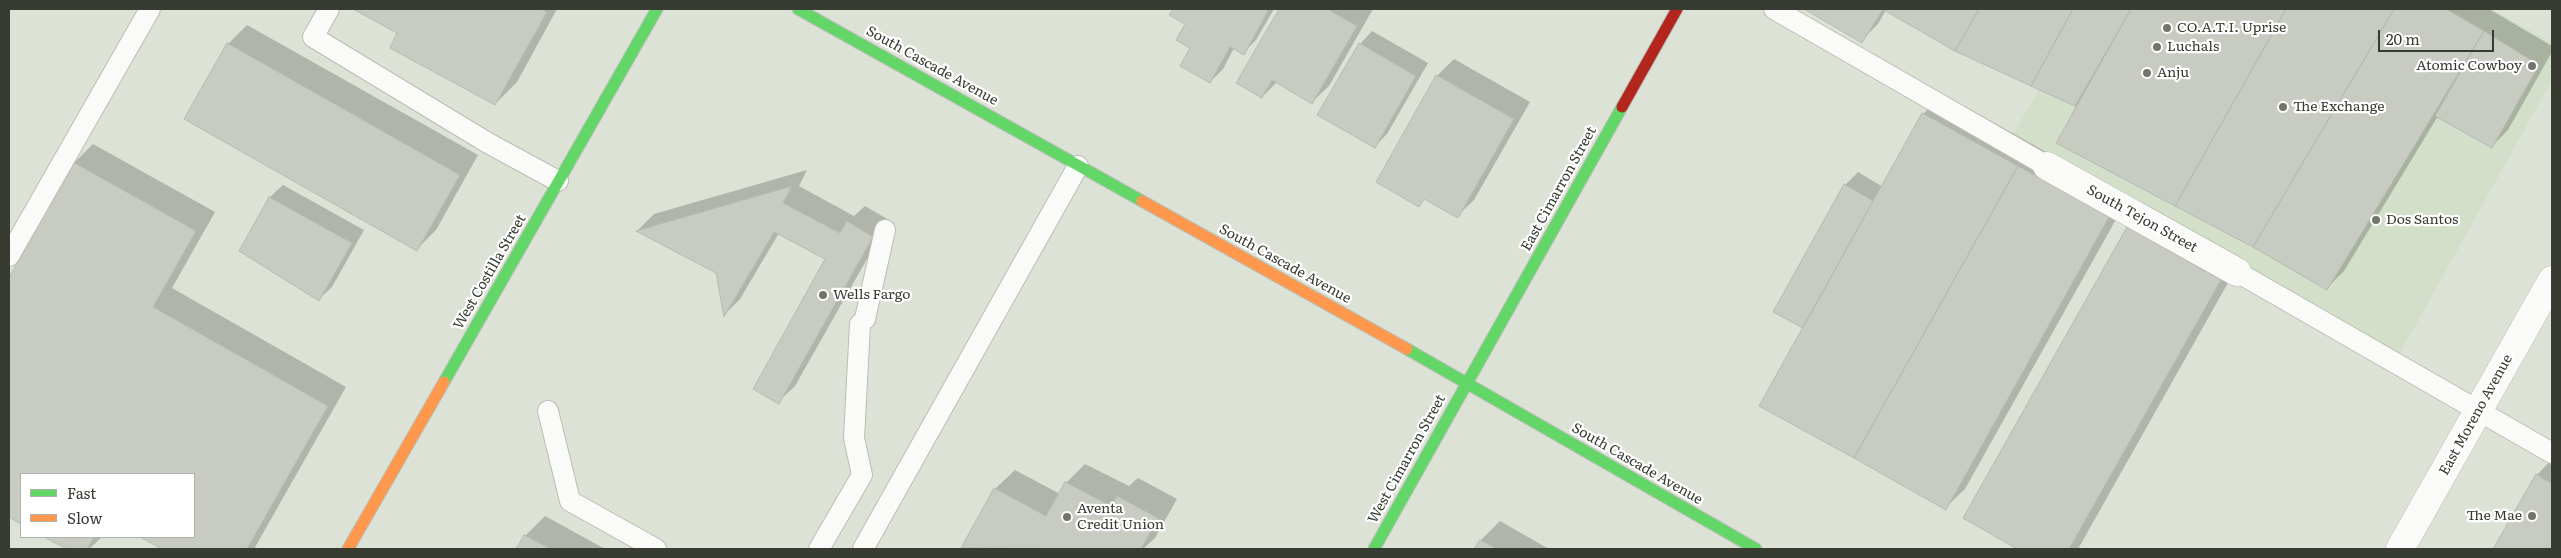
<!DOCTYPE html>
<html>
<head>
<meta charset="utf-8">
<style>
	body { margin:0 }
	#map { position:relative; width:2561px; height:558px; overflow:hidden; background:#dce2d5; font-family:Literata,serif }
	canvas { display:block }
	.frame { position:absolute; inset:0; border:10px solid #373b32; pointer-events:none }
	.legend { position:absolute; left:20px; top:473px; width:175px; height:65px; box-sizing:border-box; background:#fff; border:1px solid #afb1ad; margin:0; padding:6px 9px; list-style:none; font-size:15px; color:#373b32 }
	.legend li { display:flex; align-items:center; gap:10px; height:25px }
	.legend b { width:25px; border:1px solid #afb1ad }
	.scale { position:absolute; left:2378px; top:30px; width:116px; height:22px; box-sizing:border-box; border:2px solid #373b32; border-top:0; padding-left:6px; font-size:15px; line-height:18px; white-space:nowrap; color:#373b32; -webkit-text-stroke:4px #fff; paint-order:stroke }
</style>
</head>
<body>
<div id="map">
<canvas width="2561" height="558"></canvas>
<div class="frame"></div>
<ul class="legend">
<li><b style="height:6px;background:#63d668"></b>Fast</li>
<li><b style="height:6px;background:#ff974d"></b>Slow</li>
</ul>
<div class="scale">20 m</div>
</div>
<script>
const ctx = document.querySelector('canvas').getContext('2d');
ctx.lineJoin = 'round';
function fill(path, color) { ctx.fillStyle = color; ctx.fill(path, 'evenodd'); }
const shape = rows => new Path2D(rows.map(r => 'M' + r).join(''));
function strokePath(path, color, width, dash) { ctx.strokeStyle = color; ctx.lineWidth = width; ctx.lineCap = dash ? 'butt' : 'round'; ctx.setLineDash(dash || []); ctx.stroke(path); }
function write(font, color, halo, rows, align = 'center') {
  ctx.font = font + ' Literata,serif'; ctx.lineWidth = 4.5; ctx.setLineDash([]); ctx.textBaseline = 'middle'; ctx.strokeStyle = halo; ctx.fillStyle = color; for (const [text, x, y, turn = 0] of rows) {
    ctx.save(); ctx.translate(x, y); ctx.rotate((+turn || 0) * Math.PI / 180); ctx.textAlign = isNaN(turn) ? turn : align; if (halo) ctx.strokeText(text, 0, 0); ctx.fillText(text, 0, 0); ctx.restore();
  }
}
fill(shape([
	[2085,9,2492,9,2552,43,2552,80,2395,362,2007,145]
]), '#d4dfc9');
fill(shape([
	[557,9,517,82,495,104,399,33,354,10],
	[1174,9,1274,9,1256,40,1243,53,1234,48,1223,69,1210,82,1192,48,1187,24,1171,15],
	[1281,9,1373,9,1329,86,1312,102,1277,82,1262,97,1238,83],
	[1806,9,2489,9,2552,46,2552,52,2508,130,2492,146,2438,116,2344,271,2327,288,2254,246,2058,142,2076,106,1886,10,1878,24,1861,41],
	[247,25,478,155,436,230,417,249,228,44],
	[1372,31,1428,63,1387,134,1374,147,1360,44],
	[1454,59,1530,102,1474,200,1457,216,1426,198,1419,205,1437,76],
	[1943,94,2128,198,1965,489,1945,508,1807,323,1845,185,1858,172,1883,187,1923,114],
	[93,144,215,212,172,288,346,387,254,549,165,549,142,537,194,537,194,474,21,474,21,522,9,515,9,281,74,163],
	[807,170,799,186,854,216,865,206,889,220,795,386,778,402,827,259,779,233,740,299,725,314,717,272,638,230,654,214],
	[283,185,364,230,332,287,319,299,241,251,270,197],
	[2149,206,2242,258,2078,549,2019,549,1965,518,2128,228],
	[2552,459,2552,549,2495,549,2537,475],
	[1085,464,1129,486,1138,478,1177,499,1155,538,1143,549,967,549,963,547,995,489,1015,470,1060,494,1066,483],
	[545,516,605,549,518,549,525,536],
	[1500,521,1549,549,1476,549,1481,540],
	[47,537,102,537,89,549,69,549]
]), '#0003');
const building = shape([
	[353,9,541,9,547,12,495,105,390,48,397,33,353,9],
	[1173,9,1264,9,1268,11,1244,55,1230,47,1210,83,1180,66,1190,48,1176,40,1185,24,1169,15,1173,9],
	[1279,9,1327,9,1357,26,1312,104,1272,80,1262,98,1236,83,1279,9],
	[1804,9,1883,9,1862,43,1804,9],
	[1882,9,1979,9,1955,51,1882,9],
	[1979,9,2073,9,2031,86,1955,51,1979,9],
	[2073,9,2131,9,2075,106,2031,86,2073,9],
	[2131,9,2286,9,2175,206,2056,143,2131,9],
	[2286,9,2394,9,2253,247,2175,206,2286,9],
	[2394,9,2446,9,2484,31,2327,290,2253,247,2394,9],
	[2484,31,2539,65,2492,148,2435,116,2484,31],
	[227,43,460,175,417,251,184,119,227,43],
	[1359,43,1416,76,1375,148,1317,115,1359,43],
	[1436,75,1514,119,1458,218,1424,199,1419,207,1376,182,1436,75],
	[1922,113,2018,166,1854,458,1759,406,1922,113],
	[73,162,196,231,153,307,328,406,247,549,162,549,140,537,194,537,194,474,21,474,21,524,9,517,9,278,73,162],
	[2018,166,2109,217,1946,510,1854,458,2018,166],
	[1844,184,1873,201,1803,328,1773,312,1844,184],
	[792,186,783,203,840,233,847,221,873,237,779,404,753,389,825,259,774,232,724,317,716,273,636,231,792,186],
	[269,197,352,243,319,301,239,251,269,197],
	[2127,227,2221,280,2069,549,2017,549,1963,518,2127,227],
	[2536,474,2552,484,2552,549,2493,549,2536,474],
	[1065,482,1111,506,1117,496,1158,518,1141,549,961,548,994,488,1046,516,1065,482],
	[524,535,551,549,516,549,524,535],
	[44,537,94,537,87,549,67,549,44,537],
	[1480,540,1497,549,1474,549,1480,540]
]);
fill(building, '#c7cbc1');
strokePath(building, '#b6bbb1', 1);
const lane = shape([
	[329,9,313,37,488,143,558,181],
	[1774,9,2047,166],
	[9,256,150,9],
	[2237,272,2552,453],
	[865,319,885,230],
	[548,411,570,501,656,549],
	[819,549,862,475,854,438,860,324],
	[863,549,1078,166]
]);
const street = shape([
	[2047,166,2237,272],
	[2400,549,2552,280]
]);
const fast = shape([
	[798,9,1142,201],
	[1407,349,1756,549],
	[444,382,657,9],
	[1374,549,1622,107]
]);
const slow = shape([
	[1142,201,1407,349],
	[348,549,444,382]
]);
const jam = shape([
	[1622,107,1677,9]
]);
strokePath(lane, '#babfb5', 22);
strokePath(street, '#babfb5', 29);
strokePath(fast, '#babfb5', 13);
strokePath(slow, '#babfb5', 13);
strokePath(jam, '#babfb5', 13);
strokePath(lane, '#fafbf9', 20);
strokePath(street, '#fafbf9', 28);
strokePath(fast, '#63d668', 11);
strokePath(slow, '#ff974d', 11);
strokePath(jam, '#b3261e', 11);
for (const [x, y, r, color] of [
	[2167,28,5,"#71756b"],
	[2157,47,5,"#71756b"],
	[2532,66,5,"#71756b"],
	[2147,73,5,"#71756b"],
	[2283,107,5,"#71756b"],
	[2376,220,5,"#71756b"],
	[823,295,5,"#71756b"],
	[2532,516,5,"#71756b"],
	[1067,517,5,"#71756b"]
]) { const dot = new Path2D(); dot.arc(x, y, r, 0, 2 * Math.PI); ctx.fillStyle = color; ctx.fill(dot); strokePath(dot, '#fff', 2); }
write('14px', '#373b32', '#fff', [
	["CO.A.T.I. Uprise",2177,28],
	["Luchals",2167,47],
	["Atomic Cowboy",2522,66,"right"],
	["Anju",2157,73],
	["The Exchange",2293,107],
	["Dos Santos",2386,220],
	["Wells Fargo",833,295],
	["Aventa",1077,509],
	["Credit Union",1077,525],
	["The Mae",2522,516,"right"]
], 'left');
write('14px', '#373b32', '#fff', [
	["South Cascade Avenue",932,66,29],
	["East Cimarron Street",1559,189,-61],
	["South Tejon Street",2142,219,29],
	["South Cascade Avenue",1285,264,29],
	["West Costilla Street",490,272,-60],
	["East Moreno Avenue",2476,415,-61],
	["West Cimarron Street",1407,459,-61],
	["South Cascade Avenue",1637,464,30]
]);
</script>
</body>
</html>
